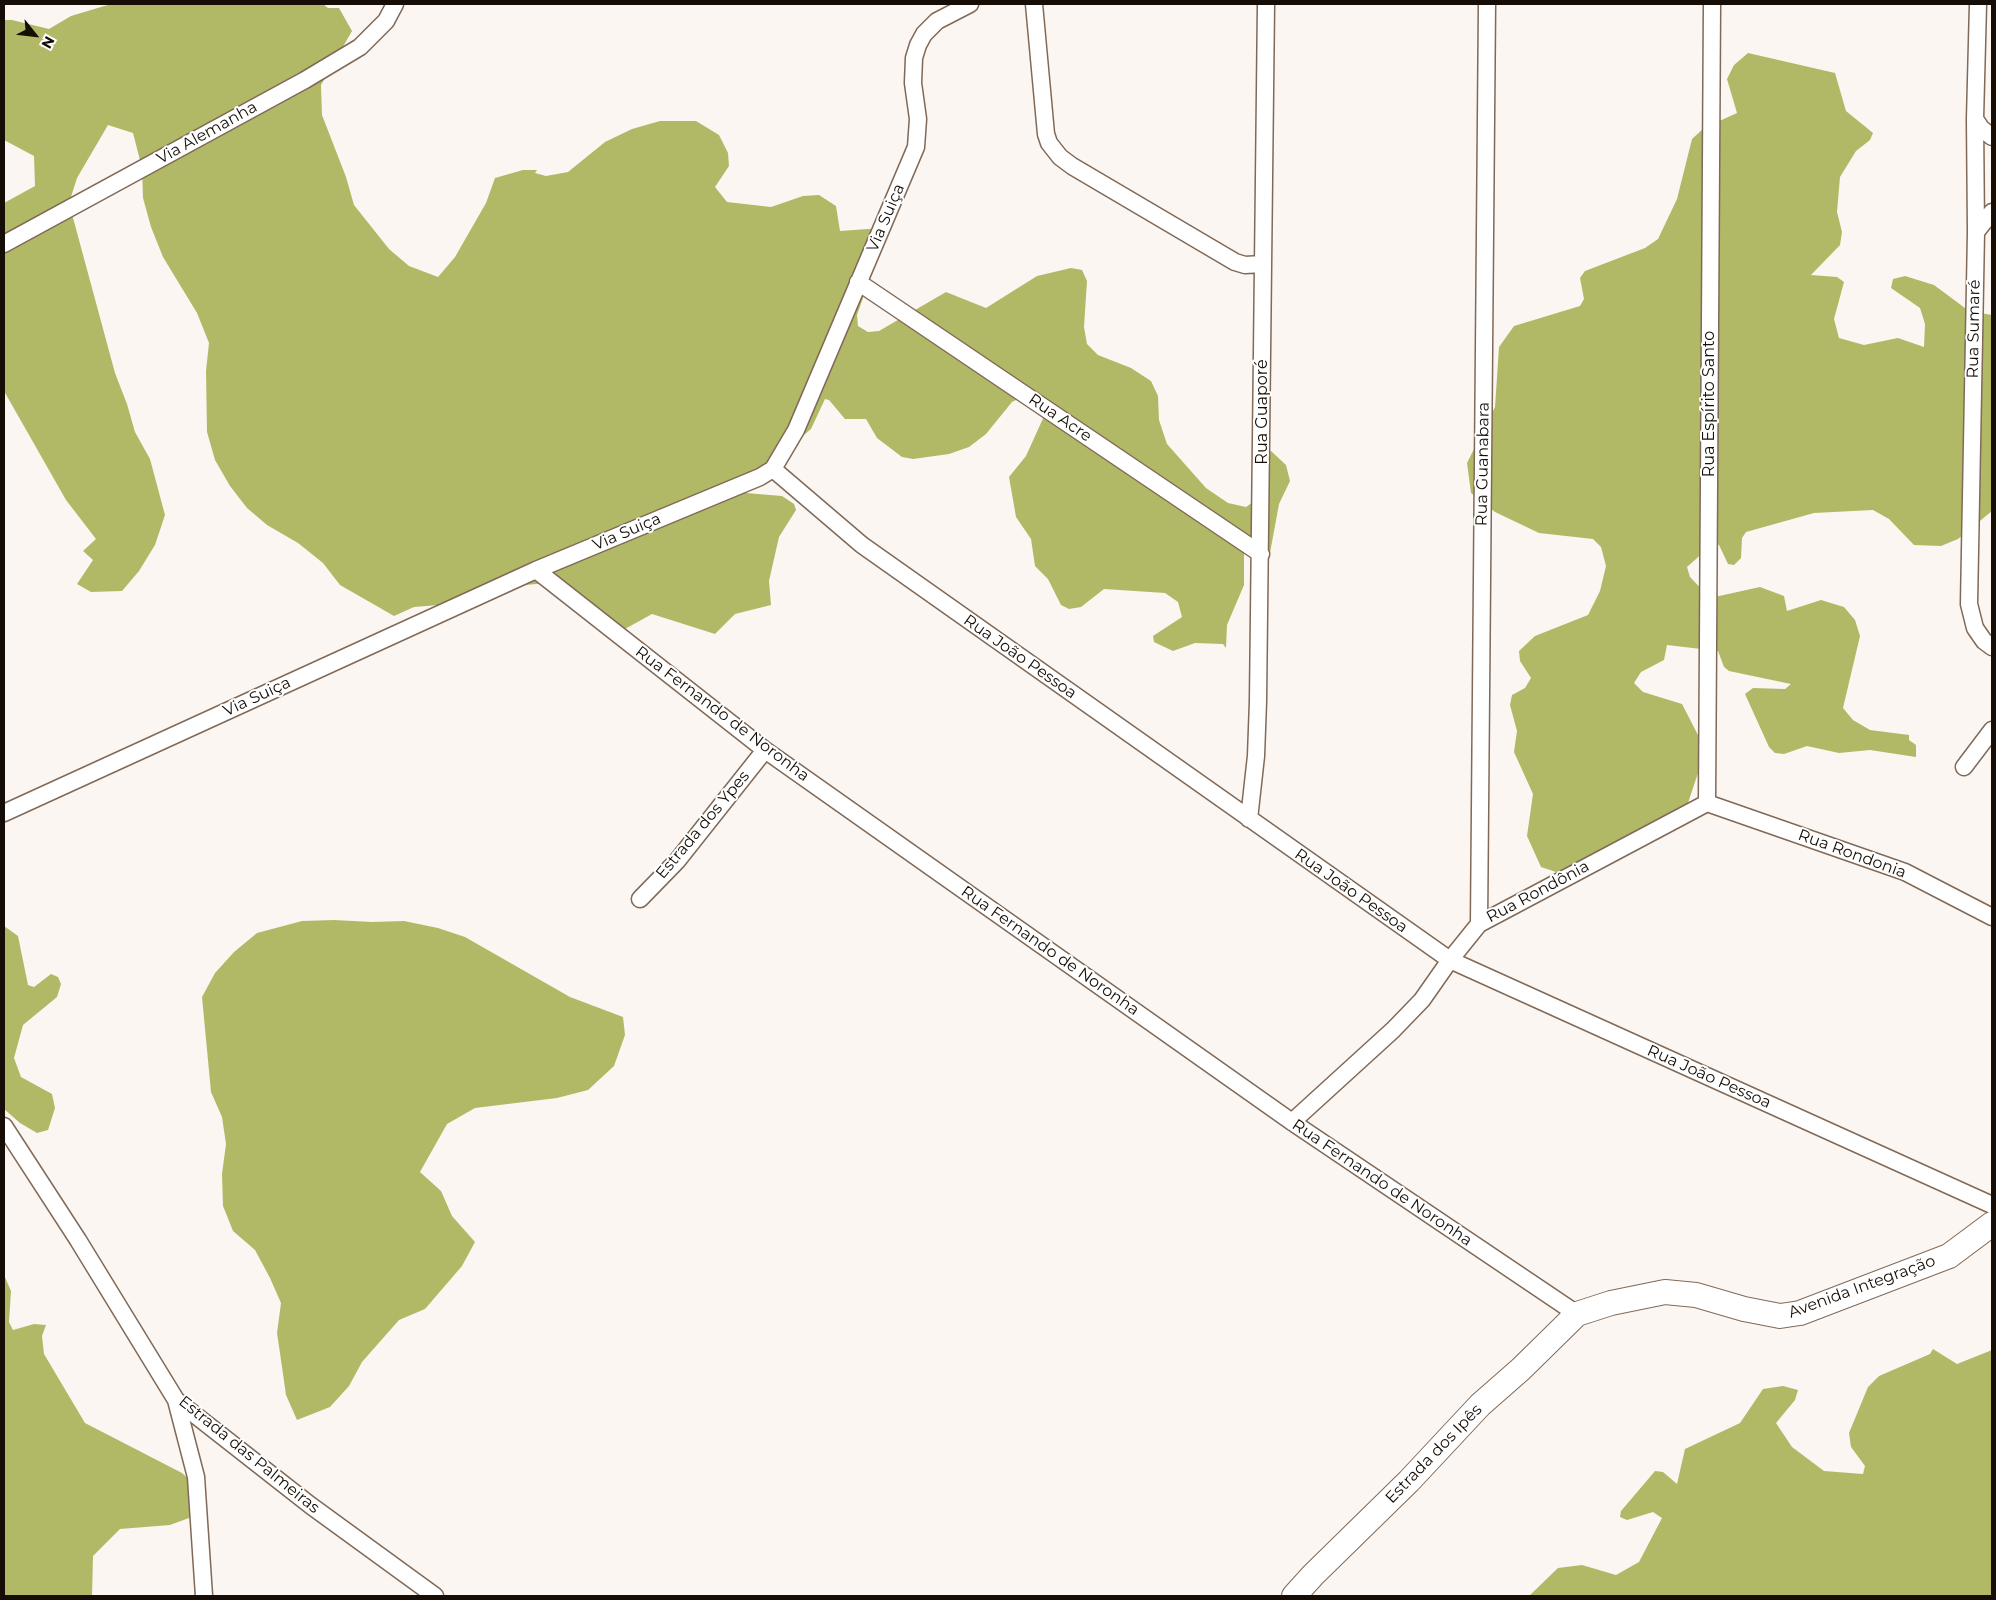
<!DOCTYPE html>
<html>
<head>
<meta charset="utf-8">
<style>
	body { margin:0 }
	#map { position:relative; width:1996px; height:1600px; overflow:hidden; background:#fbf6f2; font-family:Montserrat,sans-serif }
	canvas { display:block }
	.frame { position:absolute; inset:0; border:5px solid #150d06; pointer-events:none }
	.north { position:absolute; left:10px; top:10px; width:50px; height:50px; -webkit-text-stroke:4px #fff; paint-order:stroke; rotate:119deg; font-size:14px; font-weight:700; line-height:20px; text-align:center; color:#150d06 }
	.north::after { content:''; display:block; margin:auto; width:18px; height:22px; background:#150d06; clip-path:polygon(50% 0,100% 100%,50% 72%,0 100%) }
</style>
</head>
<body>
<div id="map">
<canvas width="1996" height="1600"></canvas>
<div class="frame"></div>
<div class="north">N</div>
</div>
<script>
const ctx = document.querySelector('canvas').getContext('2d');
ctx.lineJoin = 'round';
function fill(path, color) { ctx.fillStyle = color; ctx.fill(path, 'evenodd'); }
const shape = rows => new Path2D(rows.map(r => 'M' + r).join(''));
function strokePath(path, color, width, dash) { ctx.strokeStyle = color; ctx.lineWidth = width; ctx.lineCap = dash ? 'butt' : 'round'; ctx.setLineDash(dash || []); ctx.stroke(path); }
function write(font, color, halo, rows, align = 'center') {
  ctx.font = font + ' Montserrat,sans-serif'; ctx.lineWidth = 4; ctx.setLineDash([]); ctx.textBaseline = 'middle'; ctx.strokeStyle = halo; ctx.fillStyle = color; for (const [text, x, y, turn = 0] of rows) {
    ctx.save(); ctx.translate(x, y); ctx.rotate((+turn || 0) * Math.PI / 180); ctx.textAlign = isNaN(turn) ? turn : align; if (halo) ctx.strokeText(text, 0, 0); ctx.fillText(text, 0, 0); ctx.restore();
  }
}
fill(shape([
	[111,4,323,4,328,8,339,8,352,31,321,85,322,115,346,177,354,205,389,249,409,266,438,277,455,257,486,203,495,178,523,170,537,170,535,173,546,176,568,172,605,142,632,129,660,121,696,121,719,135,728,153,729,166,715,187,727,202,771,207,803,196,819,195,836,206,840,231,882,228,882,244,857,315,858,326,868,332,879,331,946,292,986,308,1037,276,1071,268,1082,270,1087,281,1084,327,1087,344,1098,355,1131,368,1151,381,1158,396,1159,420,1167,444,1206,488,1228,503,1246,507,1253,502,1259,452,1271,451,1286,465,1290,481,1279,504,1270,553,1265,557,1244,550,1244,585,1227,625,1226,648,1223,644,1195,643,1173,651,1154,642,1153,636,1182,617,1178,602,1165,593,1104,589,1081,607,1069,609,1061,605,1048,579,1035,566,1031,539,1016,517,1009,477,1026,456,1045,414,1043,397,1032,392,1012,402,986,434,969,447,949,454,913,459,902,457,877,438,866,419,845,419,829,400,825,399,811,429,742,487,746,493,782,496,794,504,796,510,779,537,769,581,771,605,735,614,715,634,652,614,625,629,566,590,548,583,525,585,463,603,414,607,394,616,340,585,323,563,298,543,267,525,247,508,230,486,215,460,207,432,206,371,209,343,197,313,163,257,151,227,143,198,142,168,133,133,108,125,77,178,69,203,115,373,127,404,135,432,150,459,165,515,155,545,139,571,122,591,91,592,77,584,93,560,83,551,96,539,66,500,4,391,4,203,35,186,34,156,4,140,4,20,12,20,49,29,71,16],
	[1748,53,1835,73,1846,111,1873,133,1870,140,1856,151,1840,177,1837,212,1842,232,1840,245,1811,275,1837,277,1844,282,1834,319,1839,338,1864,345,1898,338,1924,347,1925,324,1920,308,1891,288,1893,279,1905,276,1934,285,1969,311,1992,315,1992,511,1958,539,1941,546,1914,545,1889,519,1873,510,1814,513,1746,532,1742,538,1741,558,1734,565,1728,564,1719,545,1714,543,1687,567,1690,577,1710,598,1760,587,1784,596,1787,611,1821,600,1844,607,1855,620,1860,636,1843,708,1853,720,1870,730,1909,735,1909,740,1916,745,1916,757,1870,750,1839,753,1807,746,1784,754,1775,753,1769,747,1745,694,1753,688,1785,689,1791,684,1729,671,1724,667,1718,651,1667,645,1664,660,1641,672,1634,683,1643,692,1682,704,1698,735,1699,770,1683,818,1629,854,1577,873,1556,872,1541,867,1527,836,1533,794,1514,752,1517,731,1510,705,1512,695,1525,688,1531,678,1520,661,1519,651,1535,636,1588,615,1600,591,1606,566,1601,547,1593,539,1539,533,1495,512,1471,493,1467,463,1495,407,1499,347,1514,326,1580,306,1584,299,1580,278,1585,271,1645,248,1658,239,1677,199,1692,139,1704,128,1737,113,1727,79,1734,65],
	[334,920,372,922,404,921,438,928,465,937,570,997,623,1017,625,1035,614,1066,588,1090,557,1098,475,1108,447,1124,420,1172,441,1191,452,1216,475,1242,462,1266,425,1309,399,1320,362,1362,349,1386,330,1407,297,1420,286,1395,281,1360,277,1333,281,1303,270,1278,255,1250,233,1231,223,1206,222,1174,226,1144,222,1117,211,1092,202,997,215,973,234,952,257,933,302,921],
	[4,926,18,936,28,985,34,987,51,974,58,977,61,984,57,997,23,1025,14,1058,21,1077,52,1094,55,1108,48,1130,37,1133,20,1123,4,1109],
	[4,1275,11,1291,9,1322,13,1330,34,1324,46,1325,42,1336,44,1354,85,1423,182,1473,193,1483,196,1504,189,1518,170,1525,120,1529,93,1556,92,1596,4,1596],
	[1933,1349,1957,1364,1992,1350,1992,1596,1529,1596,1558,1568,1582,1565,1616,1575,1639,1562,1662,1518,1653,1512,1627,1520,1620,1517,1621,1511,1655,1471,1663,1472,1677,1484,1685,1449,1740,1423,1763,1389,1783,1386,1798,1390,1795,1400,1776,1423,1792,1447,1824,1471,1863,1474,1865,1466,1851,1447,1849,1433,1868,1387,1879,1376,1930,1354]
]), '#b2b966');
const minor = shape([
	[1034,4,1046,134,1049,143,1060,157,1072,166,1235,262,1245,265,1263,264],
	[1978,4,1975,119,1976,232,1969,604,1975,628,1984,641,1992,647],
	[1975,119,1981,128,1992,137],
	[1976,232,1992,212],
	[4,244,305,80,360,47,386,21,395,4],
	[858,282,1261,554],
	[773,469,862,545,1450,960,1992,1205],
	[536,570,765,750,1292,1122,1577,1314],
	[1964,767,1992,730],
	[1707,803,1712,4],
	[1707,803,1905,872,1992,917],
	[4,813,536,570,760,477,773,469,796,430,916,147,918,119,913,83,914,58,918,45,924,34,937,21,970,4],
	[1249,819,1256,756,1258,701,1266,4],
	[640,899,677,861,765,750],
	[1479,924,1487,4],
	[1292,1122,1393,1030,1422,1000,1450,960,1479,924,1707,803],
	[4,1126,78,1240,176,1400,310,1505,435,1596],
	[176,1400,196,1477,204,1596]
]);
const secondary = shape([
	[1294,1596,1313,1575,1409,1481,1480,1405,1521,1369,1577,1314,1611,1303,1665,1292,1696,1295,1744,1309,1780,1316,1800,1313,1949,1256,1992,1224]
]);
strokePath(minor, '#806957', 19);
strokePath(secondary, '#806957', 26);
strokePath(minor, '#fff', 16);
strokePath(secondary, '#fff', 24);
write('16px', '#150d06', '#fff', [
	["Via Alemanha",207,133,-29],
	["Via Suiça",886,218,-67],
	["Rua Sumaré",1974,329,-89],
	["Rua Espírito Santo",1709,404,-90],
	["Rua Guaporé",1262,412,-90],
	["Rua Acre",1060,418,34],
	["Rua Guanabara",1483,464,-89],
	["Via Suiça",627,532,-23],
	["Rua João Pessoa",1020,657,35],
	["Via Suiça",257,697,-25],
	["Rua Fernando de Noronha",722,714,37],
	["Estrada dos Ypes",703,825,-50],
	["Rua Rondonia",1852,854,20],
	["Rua João Pessoa",1351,891,35],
	["Rua Rondônia",1538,892,-28],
	["Rua Fernando de Noronha",1050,951,35],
	["Rua João Pessoa",1709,1077,24],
	["Rua Fernando de Noronha",1382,1183,34],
	["Avenida Integração",1862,1287,-20],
	["Estrada dos Ipês",1434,1454,-46],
	["Estrada das Palmeiras",249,1455,39]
]);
</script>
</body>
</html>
